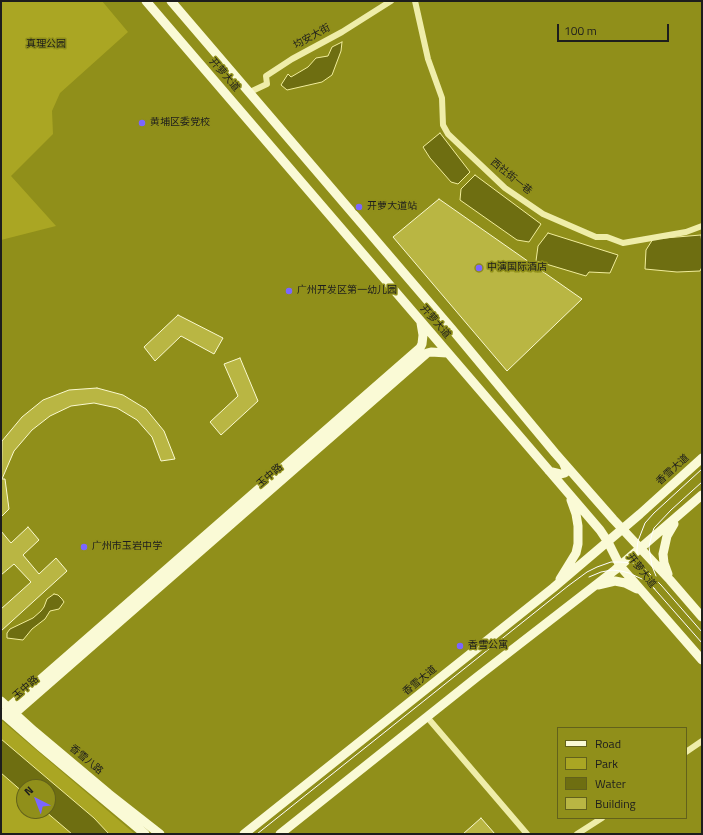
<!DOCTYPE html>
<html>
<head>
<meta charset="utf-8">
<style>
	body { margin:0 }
	#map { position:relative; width:703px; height:835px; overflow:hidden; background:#908f1a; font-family:"Titillium Web",sans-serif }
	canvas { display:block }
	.frame { position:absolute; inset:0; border:2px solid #1d1d1d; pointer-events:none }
	.legend { position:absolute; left:557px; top:727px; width:130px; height:92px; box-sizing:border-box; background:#908f1a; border:1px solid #62611b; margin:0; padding:5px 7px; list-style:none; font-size:12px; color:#1d1d1d }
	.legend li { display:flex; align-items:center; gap:8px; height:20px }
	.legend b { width:20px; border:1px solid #62611b }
	.north { position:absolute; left:16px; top:779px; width:40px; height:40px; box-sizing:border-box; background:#908f1a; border:1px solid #62611b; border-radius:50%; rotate:318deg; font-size:11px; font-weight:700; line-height:16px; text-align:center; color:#1d1d1d }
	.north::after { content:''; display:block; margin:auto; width:14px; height:18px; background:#7b66ff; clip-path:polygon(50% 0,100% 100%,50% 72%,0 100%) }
	.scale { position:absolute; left:557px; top:24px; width:112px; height:18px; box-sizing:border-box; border:2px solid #1d1d1d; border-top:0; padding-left:5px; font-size:12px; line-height:14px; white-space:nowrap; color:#1d1d1d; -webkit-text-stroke:3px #908f1a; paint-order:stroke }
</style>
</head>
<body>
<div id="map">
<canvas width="703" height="835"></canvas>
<div class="frame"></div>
<ul class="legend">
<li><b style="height:5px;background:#fafad6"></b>Road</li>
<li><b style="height:11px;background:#aaa623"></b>Park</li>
<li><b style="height:11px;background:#6e6e11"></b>Water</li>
<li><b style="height:11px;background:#b9b643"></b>Building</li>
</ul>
<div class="north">N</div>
<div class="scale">100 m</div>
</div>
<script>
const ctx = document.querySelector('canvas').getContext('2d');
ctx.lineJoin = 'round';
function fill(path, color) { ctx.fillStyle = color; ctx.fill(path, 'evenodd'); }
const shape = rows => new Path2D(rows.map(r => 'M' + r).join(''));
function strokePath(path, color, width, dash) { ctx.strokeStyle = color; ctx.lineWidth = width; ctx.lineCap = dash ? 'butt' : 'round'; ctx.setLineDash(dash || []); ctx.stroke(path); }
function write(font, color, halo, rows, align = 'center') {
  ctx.font = font + ' "Titillium Web","Noto Sans SC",sans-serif'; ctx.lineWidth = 3; ctx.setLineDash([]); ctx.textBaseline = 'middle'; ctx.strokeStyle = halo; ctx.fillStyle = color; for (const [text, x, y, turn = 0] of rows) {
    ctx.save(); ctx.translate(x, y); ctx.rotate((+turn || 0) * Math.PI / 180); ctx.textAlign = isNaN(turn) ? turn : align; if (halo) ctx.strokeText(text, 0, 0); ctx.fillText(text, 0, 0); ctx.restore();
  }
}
fill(shape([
	[1,1,102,1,128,32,60,93,52,111,53,134,11,176,56,226,1,240],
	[1,720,135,834,1,834],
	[24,787,48,787,48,811,24,811]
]), '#aaa623');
const water = shape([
	[342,42,341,51,332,75,322,82,287,90,281,85,288,74,291,77,308,67,316,58,328,56,332,47,342,42],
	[440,133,470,172,458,184,451,182,430,158,423,147,440,133],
	[475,175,541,224,529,242,517,240,460,200,461,189,475,175],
	[548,233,618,255,610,273,589,272,586,276,536,261,538,246,548,233],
	[701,235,702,244,702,267,700,271,677,272,645,269,646,250,653,239,701,235],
	[54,594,58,595,62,599,64,602,59,609,50,611,45,619,32,629,23,640,7,638,7,633,10,629,33,618,41,611,44,607,47,599,54,594],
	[1,739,94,818,109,834,72,834,45,811,48,811,48,787,24,787,24,793,1,773,1,739]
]);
fill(water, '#6e6e11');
strokePath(water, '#f1ed9c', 1);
const building = shape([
	[439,199,582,299,507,371,393,237,439,199],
	[178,315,223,338,214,354,181,336,155,361,144,347,178,315],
	[240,358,258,401,221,435,210,422,238,396,224,364,240,358],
	[97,388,123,395,146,409,164,431,175,459,161,461,152,437,137,420,117,408,94,403,71,406,50,416,32,430,14,451,2,479,5,479,9,509,1,517,2,441,22,417,43,400,69,390,97,388],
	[28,527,39,540,23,555,39,574,56,558,67,571,1,631,1,609,31,582,14,564,1,575,1,531,11,543,28,527],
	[481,818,495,834,463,834,481,818]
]);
fill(building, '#b9b643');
strokePath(building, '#faf9cf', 1);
strokePath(shape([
	[415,1,428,59,442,98,443,125,448,134,505,188,543,214,596,237,607,237,623,243,686,232,702,226],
	[250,92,267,84,266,76,292,59,342,32,391,1],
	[427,717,527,834],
	[686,752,702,741],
	[577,834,602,818]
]), '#efeda9', 6);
strokePath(shape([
	[146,1,600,530,608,542,620,566,702,660],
	[171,1,451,328,555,453,613,519,670,580,702,617],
	[549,471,561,474,565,473,566,469,563,462],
	[668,574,664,563,663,554,667,536,674,524],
	[560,579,576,553,578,544,578,526,576,514,571,500],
	[598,585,615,581,625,583,637,589],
	[1,701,34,731,109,794,160,834],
	[2,713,41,747,145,834],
	[5,716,9,707,420,348,422,344,423,335,421,323],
	[5,716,15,713,427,353,431,352,447,353],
	[244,834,553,588,640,514,702,458],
	[280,834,477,677,615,570,702,495]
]), '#fafad6', 9);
strokePath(shape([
	[640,569,637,558,637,549,638,541,645,523,654,513,702,469],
	[656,576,652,566,649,547,652,534,654,528,671,510,702,482],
	[589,577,601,572,612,570,621,571,629,573,642,579,655,589],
	[651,585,702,643],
	[257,834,568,586,587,572,597,567,611,562,620,562,634,563,645,569,661,585,702,632]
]), '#fff', 1);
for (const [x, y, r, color] of [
	[142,123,4,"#7b66ff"],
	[359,207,4,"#7b66ff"],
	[479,268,4,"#7b66ff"],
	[289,291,4,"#7b66ff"],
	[84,547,4,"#7b66ff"],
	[460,646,4,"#7b66ff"]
]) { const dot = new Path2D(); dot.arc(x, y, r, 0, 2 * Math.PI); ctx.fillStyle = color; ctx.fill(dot); strokePath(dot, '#908f1a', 1.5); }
write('10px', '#1d1d1d', '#908f1a', [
	["均安大街",312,37,-29],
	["开萝大道",224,75,49],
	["西社街一巷",511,177,39],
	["开萝大道",435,322,49],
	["香雪大道",673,470,-42],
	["玉中路",270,476,-41],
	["开萝大道",641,571,52],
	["香雪大道",420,681,-39],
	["玉中路",26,688,-41],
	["香雪八路",86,760,40]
]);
write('10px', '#1d1d1a', '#908f1a', [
	["真理公园",46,45]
]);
write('10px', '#1d1d1d', '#908f1a', [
	["黄埔区委党校",150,123],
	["开萝大道站",367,207],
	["中演国际酒店",487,268],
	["广州开发区第一幼儿园",297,291],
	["广州市玉岩中学",92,547],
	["香雪公寓",468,646]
], 'left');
</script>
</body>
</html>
